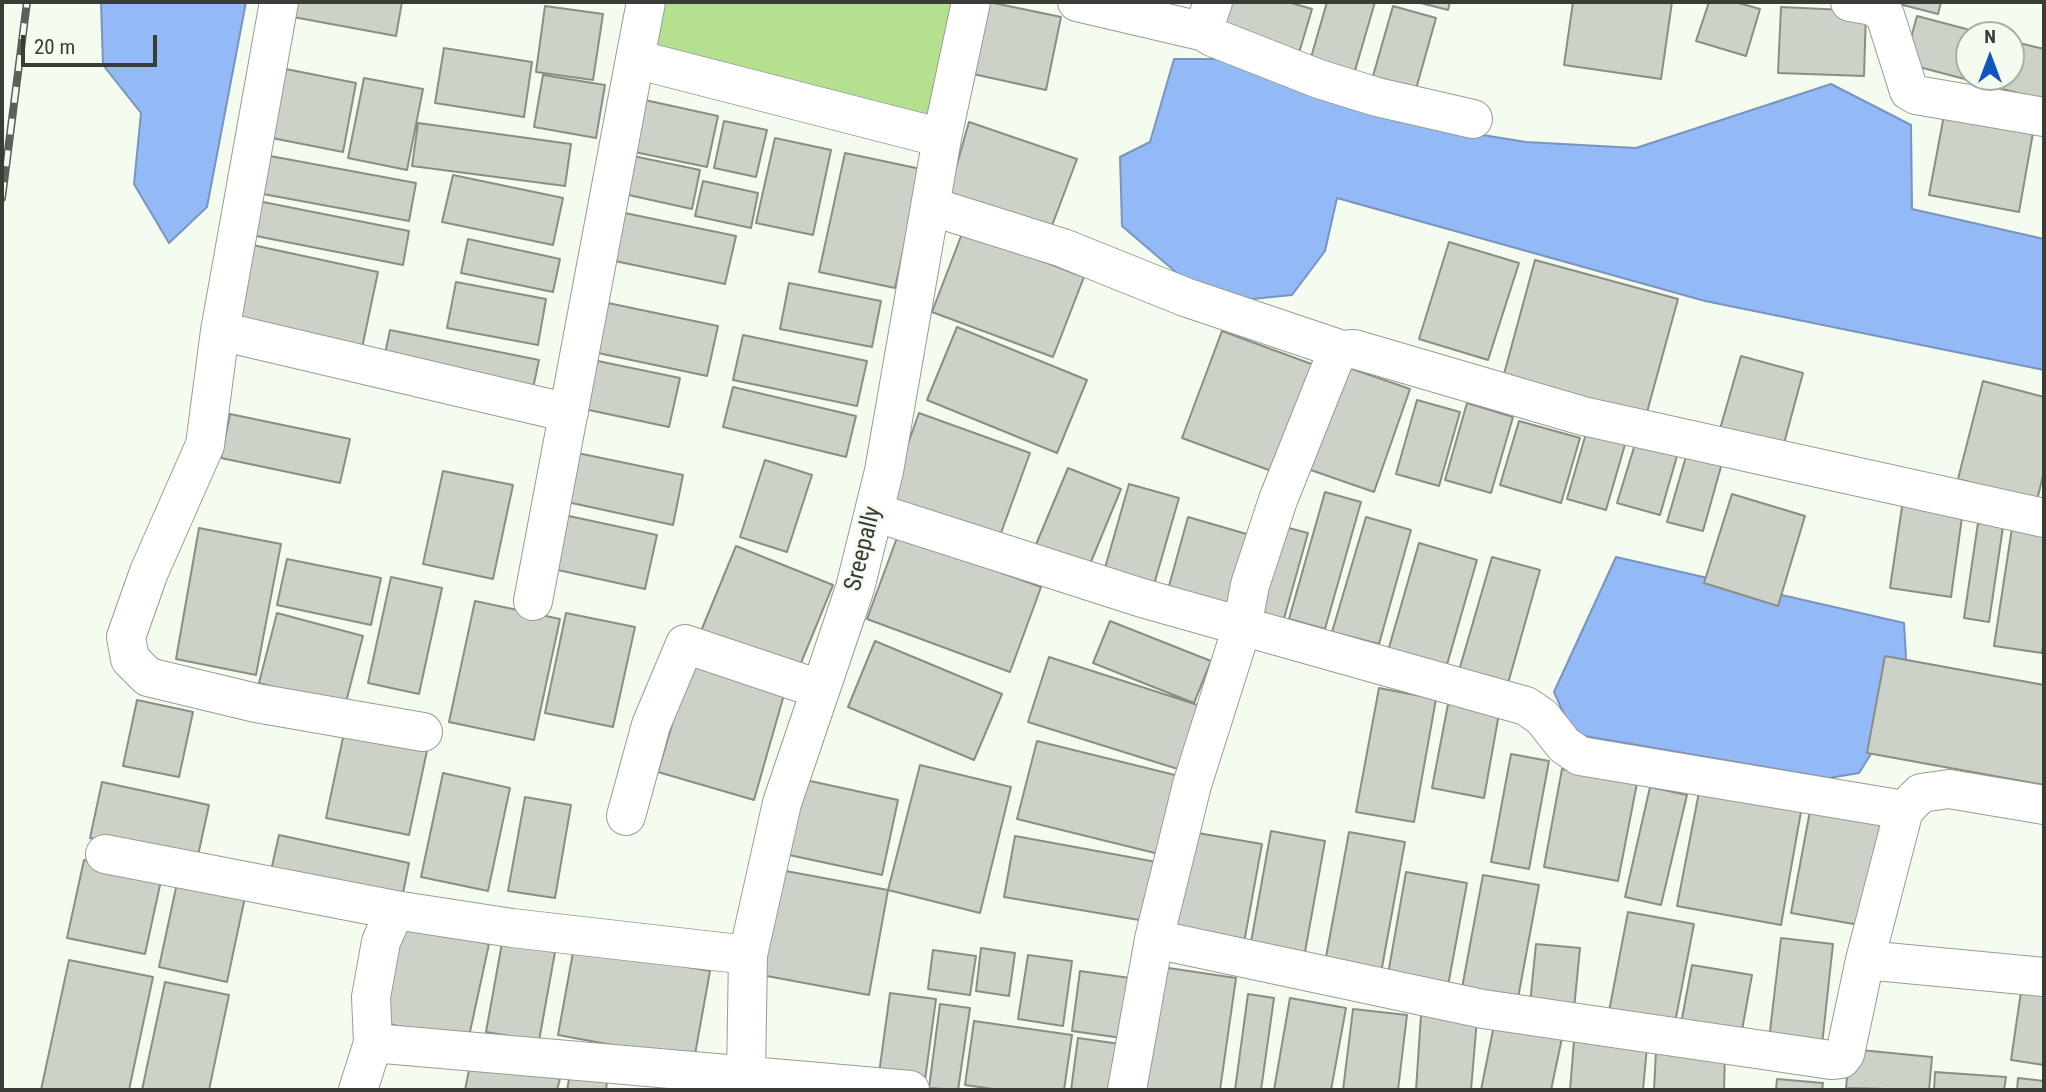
<!DOCTYPE html>
<html>
<head>
<meta charset="utf-8">
<style>
	body { margin:0 }
	#map { position:relative; width:2046px; height:1092px; overflow:hidden; background:#f4fbef; font-family:"Roboto Condensed",sans-serif }
	canvas { display:block }
	.frame { position:absolute; inset:0; border:4px solid #393c37; pointer-events:none }
	.north { position:absolute; left:1955px; top:21px; width:70px; height:70px; box-sizing:border-box; background:#f4fbef; border:2px solid #a9afa5; border-radius:50%; rotate:0deg; font-size:19px; font-weight:700; line-height:28px; text-align:center; color:#393c37 }
	.north::after { content:''; display:block; margin:auto; width:24px; height:32px; background:#0f55bf; clip-path:polygon(50% 0,100% 100%,50% 72%,0 100%) }
	.scale { position:absolute; left:21px; top:35px; width:136px; height:32px; box-sizing:border-box; border:4px solid #393c37; border-top:0; padding-left:9px; font-size:21px; line-height:24px; white-space:nowrap; color:#393c37; -webkit-text-stroke:5px #f4fbef; paint-order:stroke }
</style>
</head>
<body>
<div id="map">
<canvas width="2046" height="1092"></canvas>
<div class="frame"></div>
<div class="north">N</div>
<div class="scale">20 m</div>
</div>
<script>
const ctx = document.querySelector('canvas').getContext('2d');
ctx.lineJoin = 'round';
function fill(path, color) { ctx.fillStyle = color; ctx.fill(path, 'evenodd'); }
const shape = rows => new Path2D(rows.map(r => 'M' + r).join(''));
function strokePath(path, color, width, dash) { ctx.strokeStyle = color; ctx.lineWidth = width; ctx.lineCap = dash ? 'butt' : 'round'; ctx.setLineDash(dash || []); ctx.stroke(path); }
function write(font, color, halo, rows, align = 'center') {
  ctx.font = font + ' "Roboto Condensed",sans-serif'; ctx.lineWidth = 5; ctx.setLineDash([]); ctx.textBaseline = 'middle'; ctx.strokeStyle = halo; ctx.fillStyle = color; for (const [text, x, y, turn = 0] of rows) {
    ctx.save(); ctx.translate(x, y); ctx.rotate((+turn || 0) * Math.PI / 180); ctx.textAlign = isNaN(turn) ? turn : align; if (halo) ctx.strokeText(text, 0, 0); ctx.fillText(text, 0, 0); ctx.restore();
  }
}
fill(shape([
	[655,2,963,2,942,121,645,50]
]), '#b5e090');
const water = shape([
	[101,2,246,2,207,207,169,243,134,184,141,113,103,65,101,2],
	[1174,59,1240,59,1396,121,1526,142,1636,148,1831,84,1911,125,1912,209,2044,239,2044,370,1705,301,1337,198,1325,251,1292,295,1212,303,1122,226,1120,157,1150,142,1174,59],
	[1616,557,1904,623,1906,657,1893,719,1859,773,1829,778,1573,734,1554,692,1616,557]
]);
fill(water, '#94b9f7');
strokePath(water, '#7994bd', 2);
const building = shape([
	[296,2,402,2,396,36,293,17,296,2],
	[989,2,1061,17,1046,90,973,74,989,2],
	[1231,2,1288,2,1312,9,1299,53,1222,31,1231,2],
	[1327,2,1375,2,1352,81,1308,68,1327,2],
	[1417,2,1450,2,1448,10,1417,2],
	[1573,2,1672,2,1661,79,1564,65,1573,2],
	[1709,2,1735,2,1760,9,1746,56,1696,41,1709,2],
	[1891,2,1941,2,1938,14,1891,2],
	[545,6,603,14,593,80,536,72,545,6],
	[1393,6,1436,18,1416,89,1373,76,1393,6],
	[1781,7,1866,11,1864,76,1778,73,1781,7],
	[1917,16,1989,35,1969,35,1969,77,2011,77,2011,41,2044,49,2044,100,1904,63,1917,16],
	[444,48,532,62,524,117,435,103,444,48],
	[286,69,356,83,343,152,272,138,286,69],
	[543,75,605,85,596,138,534,127,543,75],
	[364,78,423,89,407,170,348,158,364,78],
	[631,97,718,116,707,167,620,149,631,97],
	[1945,110,2034,127,2019,212,1929,195,1945,110],
	[724,121,767,130,756,177,714,168,724,121],
	[969,122,1077,159,1047,239,945,206,969,122],
	[418,123,571,144,565,186,412,166,418,123],
	[775,138,831,150,813,235,756,223,775,138],
	[845,153,921,169,895,288,819,272,845,153],
	[270,156,416,183,409,221,263,194,270,156],
	[633,156,700,170,692,209,624,194,633,156],
	[453,175,563,198,553,245,442,222,453,175],
	[703,181,758,193,751,228,695,216,703,181],
	[258,201,409,231,403,265,251,235,258,201],
	[620,212,736,236,725,284,610,260,620,212],
	[963,231,1084,277,1053,357,932,312,963,231],
	[468,239,560,259,553,292,461,273,468,239],
	[1449,242,1519,263,1488,360,1419,339,1449,242],
	[248,244,378,272,362,348,232,320,248,244],
	[1535,260,1678,299,1644,423,1501,385,1535,260],
	[456,282,546,299,538,345,447,328,456,282],
	[789,283,881,301,872,347,780,329,789,283],
	[608,303,718,326,707,376,598,353,608,303],
	[957,327,1087,380,1057,453,927,400,957,327],
	[390,330,539,360,532,393,383,363,390,330],
	[1222,331,1325,369,1285,476,1182,438,1222,331],
	[743,335,867,361,857,406,733,380,743,335],
	[1741,356,1803,373,1783,447,1720,429,1741,356],
	[593,360,680,378,669,427,584,409,593,360],
	[1341,365,1410,389,1374,492,1305,468,1341,365],
	[1983,381,2044,397,2044,472,2037,500,1958,479,1983,381],
	[733,387,856,416,846,457,723,427,733,387],
	[1417,400,1460,412,1439,486,1396,474,1417,400],
	[1467,403,1513,417,1491,493,1445,480,1467,403],
	[919,413,1030,453,997,544,886,505,919,413],
	[230,414,350,439,340,483,221,458,230,414],
	[1519,421,1580,438,1561,503,1500,485,1519,421],
	[1587,430,1626,441,1606,510,1567,499,1587,430],
	[1635,444,1677,456,1660,515,1617,503,1635,444],
	[568,451,683,475,673,525,558,500,568,451],
	[1687,453,1722,463,1703,531,1667,522,1687,453],
	[765,460,812,475,787,552,740,537,765,460],
	[1068,468,1121,489,1088,569,1035,547,1068,468],
	[443,471,513,485,493,579,423,564,443,471],
	[1129,484,1179,498,1153,588,1103,575,1129,484],
	[1325,492,1361,502,1325,629,1289,619,1325,492],
	[1732,494,1805,516,1778,606,1704,583,1732,494],
	[1903,500,1963,510,1951,597,1890,588,1903,500],
	[555,513,657,535,645,589,544,567,555,513],
	[1188,517,1250,535,1226,615,1166,597,1188,517],
	[1366,517,1411,530,1379,644,1332,632,1366,517],
	[1978,523,2003,527,1989,622,1964,618,1978,523],
	[1273,524,1308,533,1283,622,1248,612,1273,524],
	[199,528,281,544,256,675,176,659,199,528],
	[2012,528,2044,532,2044,639,2042,653,1994,646,2012,528],
	[898,535,1041,587,1010,672,867,619,898,535],
	[1419,543,1477,560,1446,668,1388,651,1419,543],
	[736,546,833,585,796,675,699,636,736,546],
	[1492,557,1540,570,1505,694,1456,681,1492,557],
	[287,559,381,578,371,625,277,605,287,559],
	[391,577,442,588,419,694,368,683,391,577],
	[475,601,560,619,534,740,449,722,475,601],
	[277,613,363,636,345,706,259,683,277,613],
	[566,613,635,627,613,727,545,713,566,613],
	[1110,621,1211,661,1194,703,1093,663,1110,621],
	[875,641,1002,694,974,760,848,707,875,641],
	[1885,656,2044,685,2044,785,1867,753,1885,656],
	[692,657,787,684,754,800,658,772,692,657],
	[1049,657,1201,706,1181,770,1028,722,1049,657],
	[1379,688,1436,699,1414,822,1356,812,1379,688],
	[1449,699,1500,708,1484,798,1432,788,1449,699],
	[137,700,193,712,179,777,123,766,137,700],
	[345,728,428,746,409,835,326,818,345,728],
	[1037,741,1179,776,1159,854,1017,819,1037,741],
	[1511,754,1549,761,1529,869,1491,862,1511,754],
	[920,765,1011,787,980,913,888,890,920,765],
	[1562,769,1637,783,1618,881,1544,867,1562,769],
	[443,773,510,788,488,891,421,877,443,773],
	[796,778,898,800,882,875,780,853,796,778],
	[102,782,209,805,197,860,90,838,102,782],
	[1650,787,1687,795,1661,905,1625,897,1650,787],
	[1700,787,1802,806,1781,925,1677,906,1700,787],
	[525,797,571,805,555,898,508,891,525,797],
	[1812,800,1886,813,1865,926,1791,913,1812,800],
	[1271,831,1325,841,1303,963,1249,953,1271,831],
	[1192,832,1262,844,1243,948,1173,935,1192,832],
	[1349,832,1405,842,1380,978,1324,968,1349,832],
	[279,835,409,863,401,903,270,875,279,835],
	[1015,836,1162,863,1151,922,1004,897,1015,836],
	[84,860,162,876,145,954,67,938,84,860],
	[775,869,888,890,869,995,756,974,775,869],
	[1406,872,1467,883,1447,991,1387,980,1406,872],
	[1483,875,1539,885,1518,998,1462,988,1483,875],
	[177,883,245,897,227,982,159,967,177,883],
	[1628,912,1694,924,1673,1033,1607,1022,1628,912],
	[400,925,489,944,468,1041,380,1022,400,925],
	[1781,938,1833,944,1821,1054,1768,1048,1781,938],
	[502,943,555,952,539,1041,486,1032,502,943],
	[1536,944,1580,948,1573,1019,1529,1014,1536,944],
	[574,947,710,971,694,1060,558,1035,574,947],
	[981,948,1015,953,1009,996,976,991,981,948],
	[933,950,976,956,970,995,928,989,933,950],
	[1028,955,1072,961,1063,1026,1018,1019,1028,955],
	[69,960,153,977,129,1090,41,1090,69,960],
	[1692,965,1752,975,1740,1041,1680,1029,1692,965],
	[1155,966,1236,978,1220,1090,1137,1090,1155,966],
	[1080,971,1130,978,1122,1038,1072,1031,1080,971],
	[165,982,229,995,209,1090,142,1090,165,982],
	[2022,985,2044,988,2044,1065,2011,1060,2022,985],
	[890,993,936,999,924,1087,878,1081,890,993],
	[1248,994,1274,998,1261,1090,1235,1090,1248,994],
	[1290,998,1346,1008,1331,1090,1274,1090,1290,998],
	[940,1004,970,1008,958,1090,929,1088,940,1004],
	[1353,1009,1407,1015,1398,1090,1343,1090,1353,1009],
	[1421,1015,1477,1019,1471,1090,1416,1090,1421,1015],
	[974,1021,1072,1035,1064,1090,1000,1090,965,1085,974,1021],
	[1494,1025,1562,1038,1551,1090,1481,1090,1494,1025],
	[1078,1038,1127,1045,1121,1090,1071,1090,1078,1038],
	[1574,1041,1647,1047,1643,1090,1570,1090,1574,1041],
	[1850,1049,1932,1057,1929,1090,1846,1088,1850,1049],
	[1656,1051,1725,1054,1724,1090,1654,1090,1656,1051],
	[471,1060,560,1079,557,1090,465,1090,471,1060],
	[1935,1072,2006,1077,2004,1090,1934,1090,1935,1072],
	[570,1074,607,1082,606,1090,567,1090,570,1074],
	[2018,1078,2044,1081,2044,1090,2017,1090,2018,1078],
	[1777,1079,1823,1083,1822,1090,1776,1090,1777,1079]
]);
fill(building, '#ccd2c7');
strokePath(building, '#898f84', 2);
const street = shape([
	[279,2,220,331,205,445,149,572,126,637,130,659,148,677,256,703,423,732],
	[646,2,635,59,942,138],
	[1077,2,1205,32],
	[1213,2,1205,25,1205,32,1212,37,1319,79,1377,97,1473,119],
	[1850,2,1873,6,1885,15,1909,91,1916,95,2044,117],
	[930,206,1063,248,1185,297,1342,350],
	[220,331,569,413],
	[874,512,1142,598,1526,706,1542,717,1564,745,1580,756,1904,810],
	[533,601,635,59],
	[626,816,651,725,685,644,819,689],
	[105,854,395,910,512,928,748,955],
	[1154,939,1483,1009,1831,1060,1841,1059,1845,1054,1865,960,1904,810,1921,793,1949,789,2044,805],
	[1865,960,2044,977],
	[373,1043,910,1090],
	[358,1090,373,1043,371,997,381,942,395,910],
	[744,1090,746,1075,748,955,782,803,855,588,884,471,942,138,971,2],
	[1127,1090,1154,939,1192,785,1242,627,1250,585,1278,500,1335,357,1342,350,1354,349,1583,416,2044,518]
]);
strokePath(street, '#979d93', 40);
strokePath(street, '#fff', 38);
const rail = shape([
	[2,198,27,2]
]);
strokePath(rail, '#5c605a', 8);
strokePath(rail, '#f4fbef', 5, [16]);
write('24px', '#393c37', '#f4fbef', [
	["Sreepally",864,549,-76]
]);
</script>
</body>
</html>
